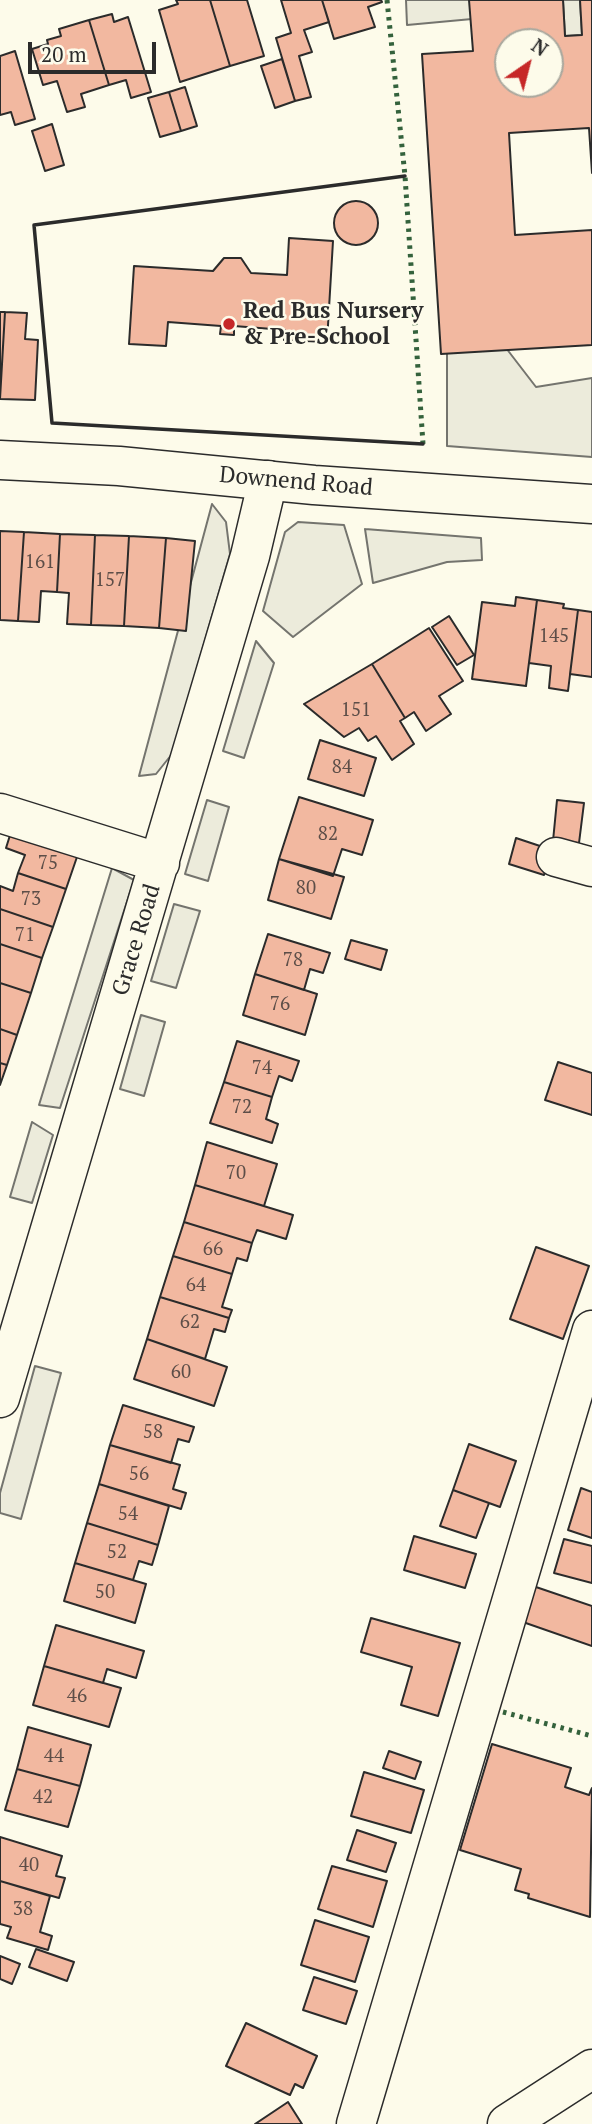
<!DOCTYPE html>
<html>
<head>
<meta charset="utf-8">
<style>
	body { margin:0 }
	#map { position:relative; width:592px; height:2124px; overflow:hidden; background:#fdfbea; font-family:"PT Serif",serif }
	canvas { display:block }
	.north { position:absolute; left:494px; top:28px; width:70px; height:70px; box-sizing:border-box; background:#fdfbea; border:2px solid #a9a89e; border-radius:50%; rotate:35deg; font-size:19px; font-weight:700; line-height:28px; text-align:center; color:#2b2b2b }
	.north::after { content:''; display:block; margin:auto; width:24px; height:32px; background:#c62828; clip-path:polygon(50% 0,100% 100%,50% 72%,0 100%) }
	.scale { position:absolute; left:28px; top:42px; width:128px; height:32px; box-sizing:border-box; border:4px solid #2b2b2b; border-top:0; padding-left:9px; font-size:21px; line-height:24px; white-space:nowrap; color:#2b2b2b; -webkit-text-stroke:5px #fdfbea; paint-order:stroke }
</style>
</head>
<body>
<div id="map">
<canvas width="592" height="2124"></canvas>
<div class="north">N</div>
<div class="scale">20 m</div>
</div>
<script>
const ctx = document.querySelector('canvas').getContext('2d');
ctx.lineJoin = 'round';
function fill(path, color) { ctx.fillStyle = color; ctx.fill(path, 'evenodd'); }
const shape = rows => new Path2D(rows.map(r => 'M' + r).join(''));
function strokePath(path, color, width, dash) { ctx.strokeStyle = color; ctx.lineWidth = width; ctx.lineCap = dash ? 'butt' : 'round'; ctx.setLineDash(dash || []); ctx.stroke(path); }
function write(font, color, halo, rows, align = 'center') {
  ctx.font = font + ' "PT Serif",serif'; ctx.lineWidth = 5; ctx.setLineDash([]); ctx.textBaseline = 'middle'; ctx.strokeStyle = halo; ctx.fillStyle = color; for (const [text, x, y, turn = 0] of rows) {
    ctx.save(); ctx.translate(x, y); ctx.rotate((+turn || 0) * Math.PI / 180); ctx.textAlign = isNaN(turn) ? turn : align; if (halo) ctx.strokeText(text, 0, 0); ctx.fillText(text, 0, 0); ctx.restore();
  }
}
const green = shape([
	[406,0,470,0,472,19,407,25,406,0],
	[563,0,580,0,582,35,565,36,563,0],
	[506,348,536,387,592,378,592,457,447,446,447,351,506,348],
	[212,504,226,522,230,554,172,754,156,774,139,776,212,504],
	[298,522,344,525,362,584,293,637,263,611,285,532,298,522],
	[365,529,481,538,482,560,447,562,373,583,365,529],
	[256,641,274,663,244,758,223,751,256,641],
	[207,800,229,807,208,881,185,874,207,800],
	[112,868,134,880,60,1108,39,1105,112,868],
	[174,904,200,911,176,988,151,981,174,904],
	[141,1015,165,1022,144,1096,120,1089,141,1015],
	[32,1122,53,1135,32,1203,10,1197,32,1122],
	[35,1366,61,1373,21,1519,0,1513,0,1493,35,1366]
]);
fill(green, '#ecebdb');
strokePath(green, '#74746e', 2);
const building = shape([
	[176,0,210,0,230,66,180,82,159,10,178,4,176,0],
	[210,0,247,0,264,56,230,66,210,0],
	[281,0,322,0,329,22,304,30,312,52,299,56,311,97,295,101,276,38,291,33,281,0],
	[322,0,381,0,382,2,368,7,375,27,334,39,322,0],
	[469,0,563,0,565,36,582,35,580,0,592,0,592,173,589,128,509,133,515,235,592,230,592,345,441,354,422,54,473,51,469,0],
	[508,42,550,42,550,84,508,84,508,42],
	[112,14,114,22,128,17,151,92,131,98,126,80,109,85,89,20,112,14],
	[89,20,109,85,81,94,85,107,67,112,57,81,43,85,32,49,48,44,47,40,61,36,59,29,89,20],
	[15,51,35,119,15,125,11,112,0,115,0,56,15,51],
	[282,59,295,101,275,108,261,66,282,59],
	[185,87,197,126,181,131,169,92,185,87],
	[169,92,181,131,160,137,148,98,169,92],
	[52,124,64,165,45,171,32,131,52,124],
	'334 223a22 22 0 1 1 44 0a22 22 0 1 1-44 0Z',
	[289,238,333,241,327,342,284,340,285,330,234,326,234,335,220,334,221,326,168,322,166,346,129,344,134,266,213,271,224,258,241,258,251,273,287,275,289,238],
	[0,312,5,312,0,398,0,312],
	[5,312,27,313,25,339,38,340,35,400,0,399,5,312],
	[0,531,24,532,18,621,0,620,0,531],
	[24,532,60,534,57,592,41,591,39,622,18,621,24,532],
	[60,534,95,535,91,625,67,624,69,593,57,592,60,534],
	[95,535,129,536,124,626,91,625,95,535],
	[129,536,166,538,159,628,124,626,129,536],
	[166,538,195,541,186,631,159,628,166,538],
	[516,597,537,600,526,686,472,679,482,602,515,606,516,597],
	[537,600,564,604,563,608,578,610,568,691,549,688,551,666,529,663,537,600],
	[578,610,592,612,592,677,570,674,578,610],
	[449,616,474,655,457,665,432,627,449,616],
	[429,628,463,681,439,696,451,714,426,731,414,712,405,718,372,664,429,628],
	[372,664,405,718,400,721,414,744,392,760,376,736,368,741,359,728,344,737,304,704,372,664],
	[320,740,376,758,364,796,308,779,320,740],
	[299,797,373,820,362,855,342,849,333,876,279,859,299,797],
	[557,800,584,803,579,843,553,841,557,800],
	[11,832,78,854,66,889,18,873,25,855,6,848,11,832],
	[516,838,552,850,544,875,509,864,516,838],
	[279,859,344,877,331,919,268,900,279,859],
	[18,873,66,889,53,927,0,909,0,886,13,891,18,873],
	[0,909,53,927,42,958,0,944,0,909],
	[268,934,330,953,323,973,310,969,304,990,255,974,268,934],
	[351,940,387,950,381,970,345,959,351,940],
	[0,944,42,958,31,993,0,983,0,944],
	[255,974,317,994,305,1035,243,1015,255,974],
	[0,983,31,993,17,1035,0,1029,0,983],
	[0,1029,17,1035,7,1065,0,1063,0,1029],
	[237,1041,299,1061,292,1081,279,1076,272,1097,224,1082,237,1041],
	[558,1062,592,1073,592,1115,545,1100,558,1062],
	[0,1063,7,1065,0,1085,0,1063],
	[224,1082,272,1097,266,1119,278,1124,272,1143,210,1123,224,1082],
	[207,1142,277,1164,264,1206,195,1185,207,1142],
	[195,1185,293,1215,286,1239,257,1230,252,1243,184,1222,195,1185],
	[184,1222,252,1243,247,1261,237,1258,232,1274,173,1256,184,1222],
	[536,1247,589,1266,563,1339,510,1319,536,1247],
	[173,1256,232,1274,222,1307,232,1310,229,1318,160,1297,173,1256],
	[160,1297,229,1318,225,1332,214,1329,205,1359,147,1339,160,1297],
	[147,1339,227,1367,214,1406,134,1379,147,1339],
	[123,1405,194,1427,189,1442,178,1439,171,1463,110,1445,123,1405],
	[469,1444,516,1461,500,1507,453,1490,469,1444],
	[110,1445,180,1465,173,1489,186,1493,181,1509,99,1484,110,1445],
	[99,1484,169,1506,158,1545,87,1523,99,1484],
	[581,1488,592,1492,592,1538,568,1530,581,1488],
	[453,1490,489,1503,476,1538,440,1526,453,1490],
	[87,1523,158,1545,152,1565,139,1561,133,1580,75,1563,87,1523],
	[414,1536,476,1554,465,1588,404,1570,414,1536],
	[564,1539,592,1546,592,1583,554,1573,564,1539],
	[75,1563,146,1584,135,1623,64,1601,75,1563],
	[533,1586,592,1606,592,1646,520,1621,533,1586],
	[371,1618,460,1643,438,1716,401,1705,412,1667,361,1652,371,1618],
	[56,1625,144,1651,136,1678,107,1669,103,1683,44,1666,56,1625],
	[44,1666,121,1688,109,1727,33,1705,44,1666],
	[28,1727,91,1745,80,1786,17,1769,28,1727],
	[492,1744,571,1768,565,1787,589,1795,592,1788,590,1917,528,1898,529,1894,515,1890,521,1869,460,1850,492,1744],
	[389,1751,421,1762,415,1779,383,1768,389,1751],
	[17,1769,80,1786,68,1827,5,1810,17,1769],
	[364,1772,424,1790,411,1833,351,1816,364,1772],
	[357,1830,396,1843,386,1872,347,1860,357,1830],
	[0,1837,62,1856,56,1876,65,1878,59,1898,0,1881,0,1837],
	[332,1866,387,1881,373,1927,318,1909,332,1866],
	[0,1881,50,1896,40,1932,52,1936,48,1950,7,1938,11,1927,0,1924,0,1881],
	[315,1920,369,1937,355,1982,301,1965,315,1920],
	[36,1949,74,1962,67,1981,29,1967,36,1949],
	[0,1956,20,1964,12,1984,0,1979,0,1956],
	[314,1977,357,1991,346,2024,303,2010,314,1977],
	[246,2023,317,2056,303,2088,295,2084,290,2095,226,2066,246,2023],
	[288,2102,302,2124,255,2124,288,2102]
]);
fill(building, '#f2b8a0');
strokePath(building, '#2b2b2b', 2);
const minor = shape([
	[0,813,160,863],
	[556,857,592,867],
	[0,1398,250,556,268,480],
	[356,2124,592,1330],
	[507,2124,592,2069]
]);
const major = shape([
	[0,460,119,466,314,485,592,504]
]);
strokePath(minor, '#2b2b2b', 41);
strokePath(major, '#2b2b2b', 41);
strokePath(minor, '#fdfbea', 38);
strokePath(major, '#fdfbea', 38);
strokePath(shape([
	[387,0,405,176,423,444],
	[503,1712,592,1736]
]), '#34623c', 5, [3.5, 5]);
strokePath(shape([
	[405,176,34,225,52,423,423,444]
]), '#2b2b2b', 3.5);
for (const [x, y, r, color] of [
	[229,324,7,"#c62828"]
]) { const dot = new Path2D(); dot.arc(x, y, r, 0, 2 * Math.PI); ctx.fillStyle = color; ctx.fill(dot); strokePath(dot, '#fdfbea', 2.5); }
write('19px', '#5d4e48', null, [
	["161",40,563],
	["157",110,581],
	["145",554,637],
	["151",356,711],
	["84",342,768],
	["82",328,835],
	["75",48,864],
	["80",306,889],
	["73",31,900],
	["71",25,936],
	["78",293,961],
	["76",280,1005],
	["74",262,1069],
	["72",242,1108],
	["70",236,1174],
	["66",213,1250],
	["64",196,1286],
	["62",190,1323],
	["60",181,1373],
	["58",153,1433],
	["56",139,1475],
	["54",128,1515],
	["52",117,1553],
	["50",105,1593],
	["46",77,1697],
	["44",54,1757],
	["42",43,1798],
	["40",29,1866],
	["38",23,1910]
]);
write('bold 23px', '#2b2b2b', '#fdfbea', [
	["Red Bus Nursery",243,311],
	["& Pre-School",243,337]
], 'left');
write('23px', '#2b2b2b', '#fdfbea', [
	["Downend Road",296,482,5],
	["Grace Road",137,940,-73]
]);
</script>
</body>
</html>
